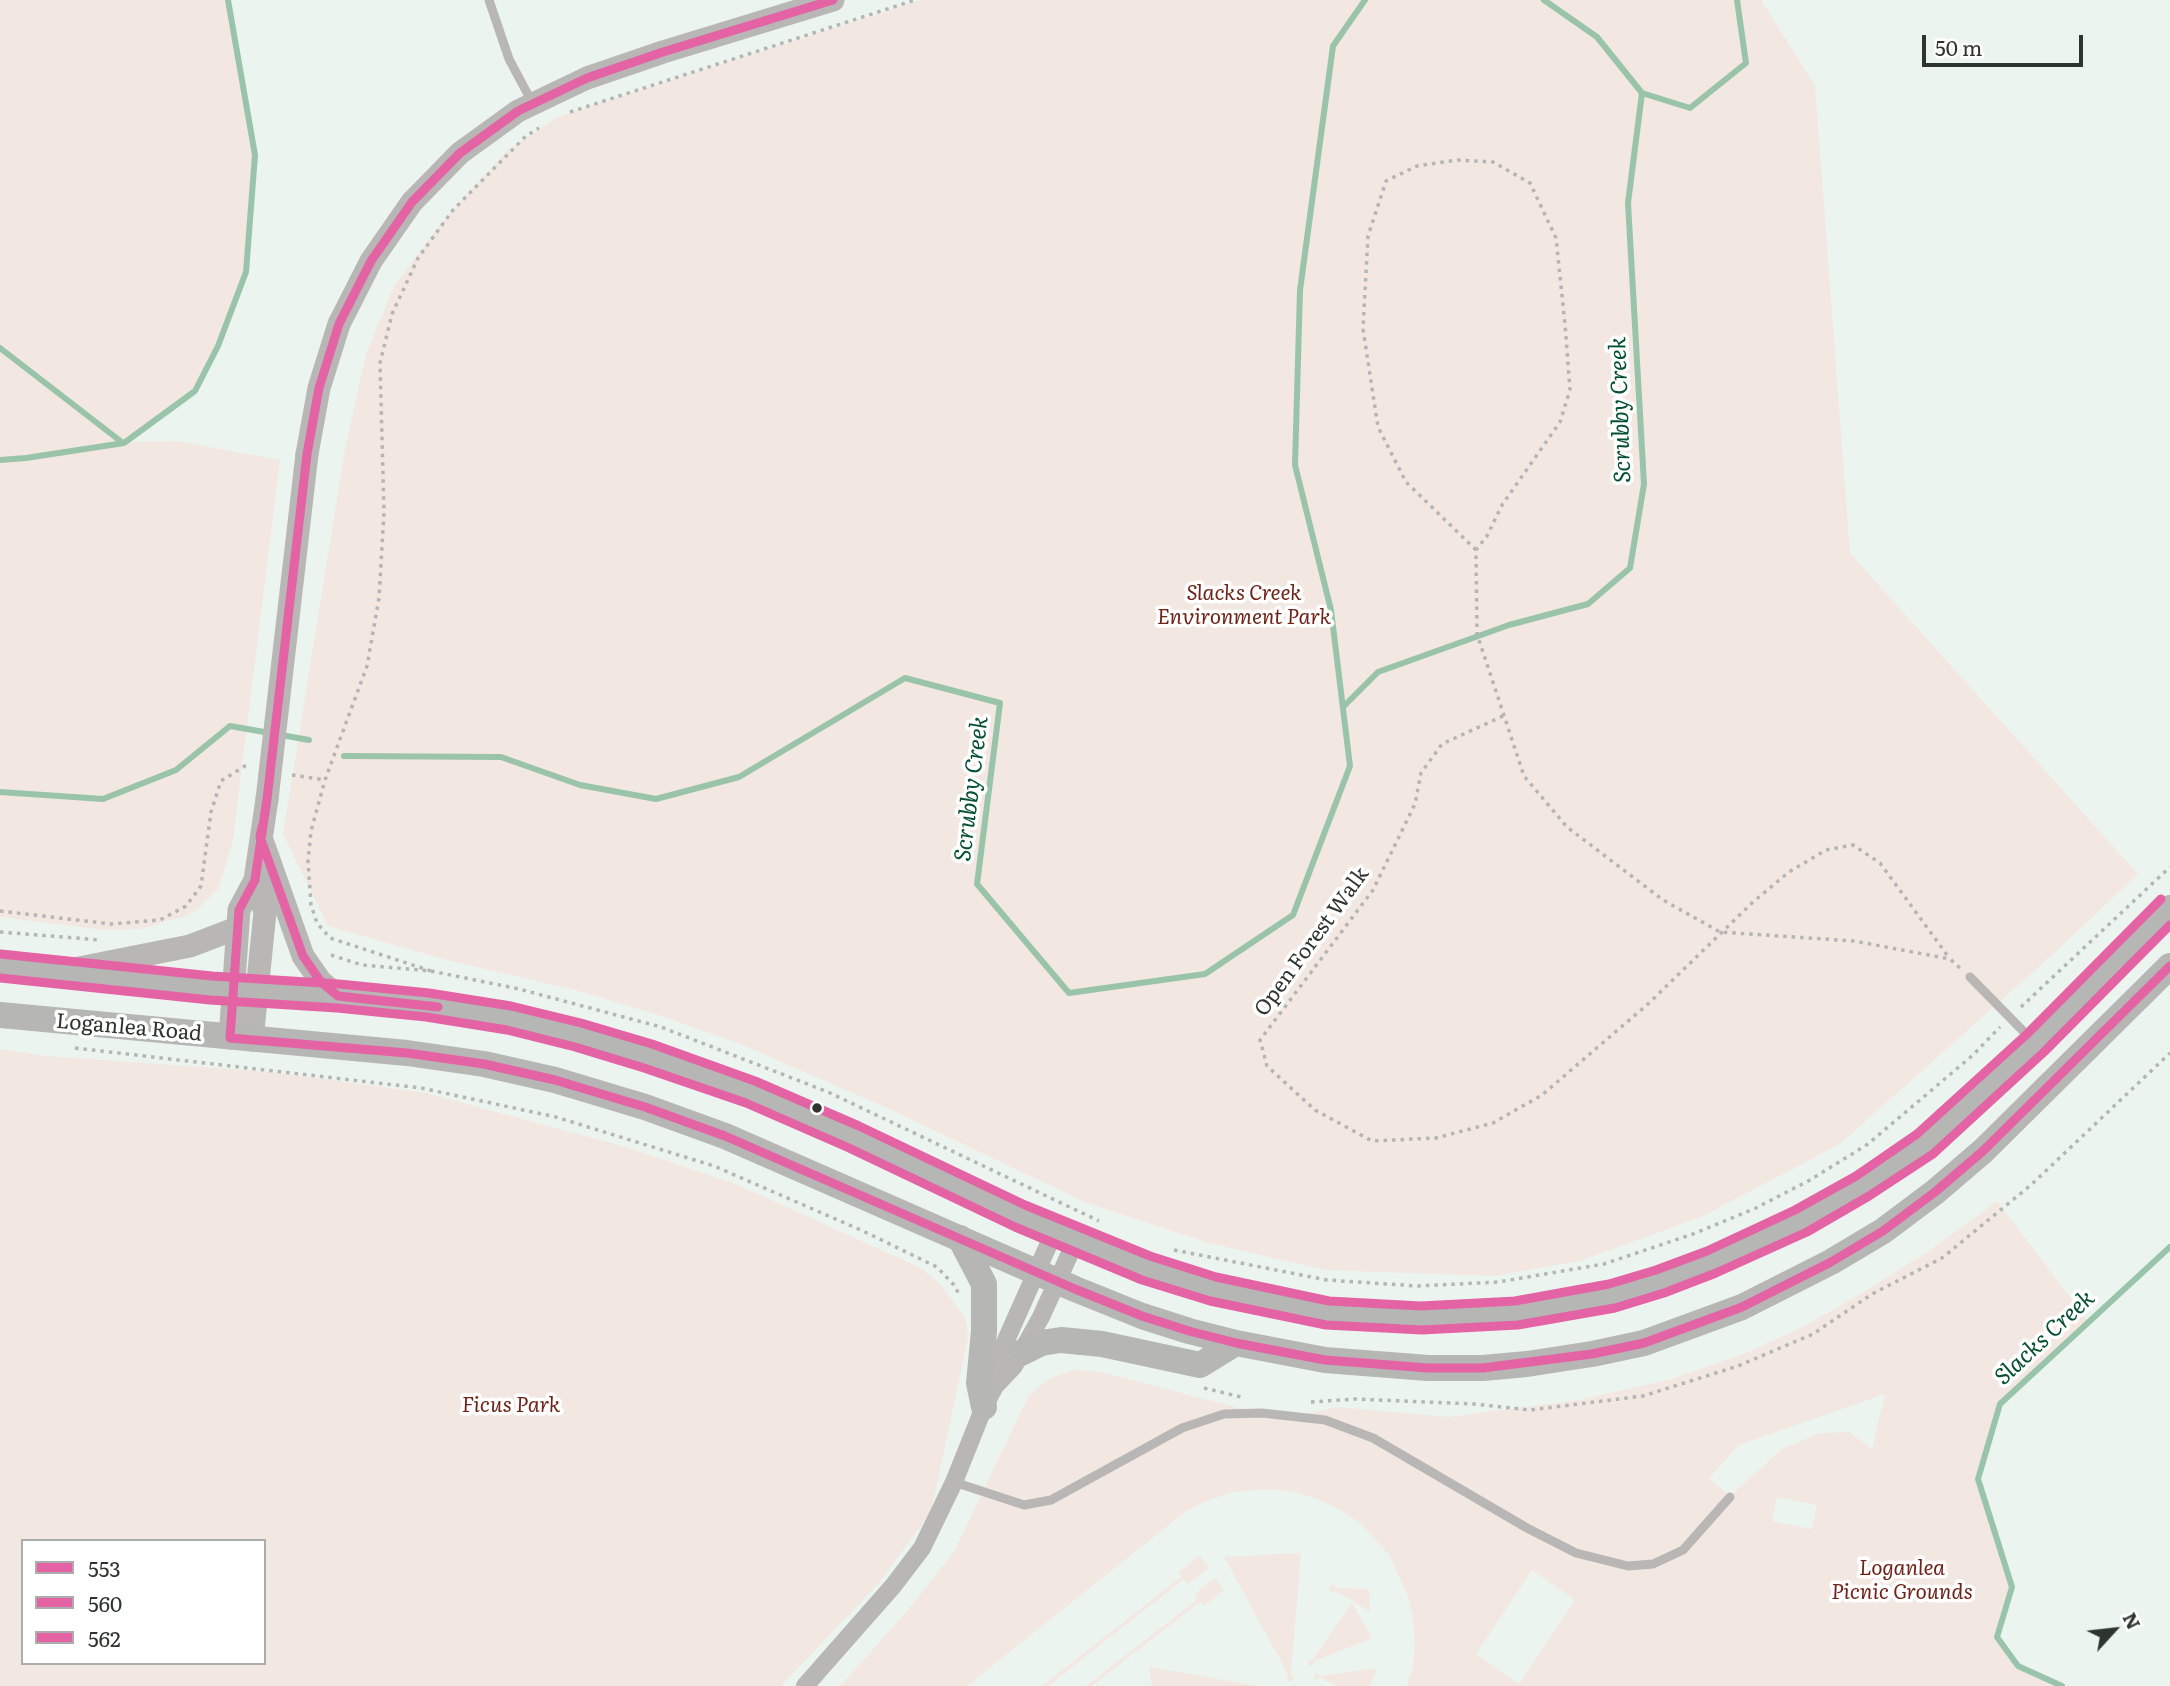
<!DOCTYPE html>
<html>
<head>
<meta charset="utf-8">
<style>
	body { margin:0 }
	#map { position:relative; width:2170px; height:1686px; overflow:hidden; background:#ecf4ef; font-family:Literata,serif }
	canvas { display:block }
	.legend { position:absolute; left:21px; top:1539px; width:245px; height:126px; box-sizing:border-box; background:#fff; border:2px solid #abaeac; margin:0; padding:9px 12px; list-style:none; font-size:21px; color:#2e3430 }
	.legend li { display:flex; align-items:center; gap:14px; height:35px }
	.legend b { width:35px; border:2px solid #abaeac }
	.north { position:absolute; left:2079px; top:1595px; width:70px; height:70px; -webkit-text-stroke:5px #fff; paint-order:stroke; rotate:63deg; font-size:19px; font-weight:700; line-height:28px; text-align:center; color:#2e3430 }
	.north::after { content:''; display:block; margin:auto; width:24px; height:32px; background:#2e3430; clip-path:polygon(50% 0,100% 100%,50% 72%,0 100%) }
	.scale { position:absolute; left:1922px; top:35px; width:161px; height:32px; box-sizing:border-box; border:4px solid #2e3430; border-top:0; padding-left:9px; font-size:21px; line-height:24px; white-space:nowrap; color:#2e3430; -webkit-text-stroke:5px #fff; paint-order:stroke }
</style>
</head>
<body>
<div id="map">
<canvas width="2170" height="1686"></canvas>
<ul class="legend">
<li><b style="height:9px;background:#e463a4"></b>553</li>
<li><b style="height:9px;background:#e463a4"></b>560</li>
<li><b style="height:9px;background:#e463a4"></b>562</li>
</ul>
<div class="north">N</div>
<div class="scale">50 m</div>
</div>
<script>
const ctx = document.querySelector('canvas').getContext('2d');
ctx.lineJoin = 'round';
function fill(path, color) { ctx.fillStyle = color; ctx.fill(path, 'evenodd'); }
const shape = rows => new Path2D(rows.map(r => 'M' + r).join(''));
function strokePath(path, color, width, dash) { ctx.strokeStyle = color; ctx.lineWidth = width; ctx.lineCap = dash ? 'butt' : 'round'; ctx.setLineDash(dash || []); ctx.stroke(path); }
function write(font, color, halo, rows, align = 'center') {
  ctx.font = font + ' Literata,serif'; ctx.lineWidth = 7; ctx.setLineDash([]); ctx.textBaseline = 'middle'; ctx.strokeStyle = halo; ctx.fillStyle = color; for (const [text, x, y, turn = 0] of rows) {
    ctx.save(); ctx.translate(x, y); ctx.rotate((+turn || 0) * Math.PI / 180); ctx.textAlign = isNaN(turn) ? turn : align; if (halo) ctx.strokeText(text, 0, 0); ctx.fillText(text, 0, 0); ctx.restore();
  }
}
fill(shape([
	[0,0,228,0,255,155,246,272,218,346,195,391,125,442,176,441,280,460,233,840,219,888,199,908,184,917,140,929,103,930,0,917],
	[921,0,1761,0,1815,85,1850,553,2138,874,2052,955,1840,1144,1701,1217,1580,1261,1494,1276,1325,1270,1209,1243,1087,1203,887,1108,738,1043,655,1014,579,991,447,960,328,926,283,834,345,449,366,354,394,286,442,222,506,152,557,117],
	[0,1049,47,1056,272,1072,426,1093,626,1147,736,1184,923,1269,941,1285,966,1319,968,1338,931,1512,879,1583,781,1686,0,1686],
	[23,1541,264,1541,264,1663,23,1663],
	[1997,1201,2089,1322,2000,1404,1978,1479,2012,1587,1998,1637,2018,1666,2062,1686,1407,1686,1413,1667,1415,1643,1413,1618,1408,1596,1389,1555,1360,1523,1339,1509,1312,1497,1290,1491,1266,1489,1234,1492,1211,1499,1185,1512,967,1686,840,1686,907,1611,954,1552,1029,1395,1047,1380,1073,1370,1102,1372,1242,1409,1306,1414,1337,1407,1449,1417,1579,1400,1672,1379,1751,1351,1806,1325,1857,1296,1929,1251],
	[1885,1394,1872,1449,1849,1432,1820,1433,1782,1449,1730,1496,1709,1478,1739,1445],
	[1777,1497,1817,1505,1812,1529,1772,1521],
	[1532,1570,1575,1600,1519,1684,1476,1654],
	[1301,1553,1291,1673,1294,1679,1291,1682,1287,1680,1288,1674,1224,1557],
	[1200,1556,1209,1568,1188,1584,1184,1579,1048,1686,1042,1686,1182,1576,1179,1572],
	[1215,1578,1224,1590,1204,1606,1200,1602,1092,1686,1086,1686,1198,1599,1195,1594],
	[1333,1584,1337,1588,1369,1589,1370,1612,1336,1591,1331,1592,1328,1588],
	[1352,1603,1372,1638,1315,1661,1312,1666,1308,1665,1308,1661,1313,1659],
	[1149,1667,1258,1686,1152,1686],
	[1377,1668,1370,1686,1337,1686,1320,1678,1316,1680,1314,1678,1316,1673,1320,1676]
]), '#f3e7e2');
strokePath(shape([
	[1544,0,1597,37,1642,93,1690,108,1746,63,1737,0],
	[0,348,123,443],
	[0,460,26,458,124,443,195,391,218,346,246,272,255,155,228,0],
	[1343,707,1378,672,1509,625,1588,604,1630,568,1644,484,1628,203,1642,93],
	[281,735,309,740],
	[344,756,501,757,580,785,656,799,739,777,905,678,1000,703,977,884,1069,993,1205,974,1293,915,1350,766,1331,610,1295,465,1300,290,1333,46,1365,0],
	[0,792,103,799,176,770,230,726,270,733],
	[2062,1686,2018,1666,1997,1637,2012,1587,1978,1479,2000,1404,2170,1247]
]), '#99c4aa', 6);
strokePath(shape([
	[570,112,915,0],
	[1476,550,1406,482,1378,427,1363,329,1368,236,1386,181,1417,166,1458,160,1493,162,1530,183,1556,238,1565,324,1570,390,1560,422,1502,505,1487,536,1476,550,1477,634,1524,776,1567,827,1663,900,1720,932,1854,941,1950,959,1960,968],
	[1503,716,1442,744,1421,773,1415,804,1373,890,1260,1040,1267,1066,1315,1110,1372,1141,1436,1138,1493,1123,1542,1095,1648,1004,1753,902,1789,872,1826,850,1853,845,1880,863,1950,959],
	[292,775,325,780],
	[0,911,111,924,160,920,186,906,201,886,211,812,221,781,245,766,250,767],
	[0,932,101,940],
	[331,955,362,965,431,971,330,938,317,923,311,905,308,861,311,831,325,780,367,666,379,598,384,512,380,363,392,314,418,258,453,210,526,136,539,128],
	[431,971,519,989,661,1027,828,1092,1099,1221],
	[2021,1007,2170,867],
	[75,1048,421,1088,556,1117,714,1166,863,1231,937,1267,954,1285,960,1296],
	[1174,1250,1327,1280,1418,1286,1498,1282,1604,1264,1693,1234,1756,1208,1810,1180,1868,1144,1973,1055,2000,1027],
	[1204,1388,1241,1397],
	[1311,1402,1355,1399,1474,1404,1530,1410,1643,1396,1738,1366,1813,1334,1872,1294,1942,1258,2031,1185,2170,1053]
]), '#b4b5b4', 3.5, [3.5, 5]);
strokePath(shape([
	[489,0,509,59,533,104],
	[1970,977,2033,1041],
	[954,1482,1024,1505,1051,1500,1182,1428,1224,1414,1262,1413,1325,1420,1373,1438,1527,1528,1576,1553,1628,1566,1653,1564,1683,1550,1730,1497]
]), '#b8b7b5', 9);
strokePath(shape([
	[995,1386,999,1356,1055,1230],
	[805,1686,893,1586,922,1548,954,1482,984,1407,995,1386,1014,1366,1021,1353,1041,1317,1076,1240]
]), '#b8b7b5', 18);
strokePath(shape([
	[307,454,319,388,339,324,371,261,412,202,460,153,518,111,587,78,663,52,833,0],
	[262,840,303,956,321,982,338,996],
	[74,969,190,946,237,928],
	[230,1038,239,910,255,880,267,799],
	[252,1040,265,912,255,880]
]), '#b8b7b5', 23);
strokePath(shape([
	[0,966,211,988,338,996,428,1005,509,1018,578,1035,648,1056,750,1092,854,1137,1020,1216,1146,1268,1213,1289,1274,1303,1328,1313,1421,1318,1516,1313,1612,1296,1660,1282,1712,1262,1801,1221,1862,1186,1925,1144,2035,1043,2170,908],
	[0,1015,407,1053,484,1064,555,1080,645,1107,725,1136,1075,1289,1142,1316,1189,1331,1236,1343,1325,1360,1428,1368,1483,1368,1527,1364,1592,1354,1644,1343,1742,1307,1831,1262,1883,1231,1935,1192,1983,1151,2170,966],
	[960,1238,984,1284,984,1331,979,1383,984,1407],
	[1021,1353,1041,1343,1061,1340,1102,1344,1200,1365,1236,1343]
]), '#b6b6b4', 26);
strokePath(shape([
	[267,799,307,454]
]), '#b8b7b5', 23);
strokePath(shape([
	[833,0,663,52,587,78,518,111,460,153,412,202,371,261,339,324,319,388,307,454,267,799,255,880,239,910,230,1038,407,1053,484,1064,555,1080,645,1107,725,1136,1075,1289,1142,1316,1189,1331,1236,1343,1325,1360,1428,1368,1483,1368,1592,1354,1644,1343,1742,1307,1831,1262,1883,1231,1935,1192,1983,1151,2170,966],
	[262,827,260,837,303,956,321,982,338,996,438,1007]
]), '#e463a4', 9);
strokePath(shape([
	[0,978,210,1000,337,1008,426,1017,507,1030,575,1047,644,1068,746,1103,849,1148,1015,1227,1142,1280,1210,1301,1326,1325,1422,1330,1518,1325,1615,1308,1664,1293,1716,1273,1807,1232,1869,1196,1933,1154,2044,1052,2170,925]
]), '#e463a4', 9);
strokePath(shape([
	[1,954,212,976,339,984,429,993,511,1006,581,1023,652,1044,755,1081,859,1126,1025,1205,1150,1256,1216,1277,1329,1301,1421,1306,1515,1301,1609,1284,1656,1270,1707,1251,1795,1210,1856,1176,1917,1134,2027,1034,2161,899]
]), '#e463a4', 9);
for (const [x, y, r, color] of [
	[817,1108,6,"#2e3430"]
]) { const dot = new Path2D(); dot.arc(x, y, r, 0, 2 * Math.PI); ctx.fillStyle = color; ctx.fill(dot); strokePath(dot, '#fff', 2.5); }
write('italic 21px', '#6f2419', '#fff', [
	["Slacks Creek",1244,594],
	["Environment Park",1244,618],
	["Ficus Park",511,1406],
	["Loganlea",1902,1569],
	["Picnic Grounds",1902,1593]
]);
write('21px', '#2e3430', '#fff', [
	["Open Forest Walk",1312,942,-54],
	["Loganlea Road",129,1028,5]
]);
write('italic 23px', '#055030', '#fff', [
	["Scrubby Creek",1621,410,-92],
	["Scrubby Creek",972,789,-83],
	["Slacks Creek",2045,1338,-43]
]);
</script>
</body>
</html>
